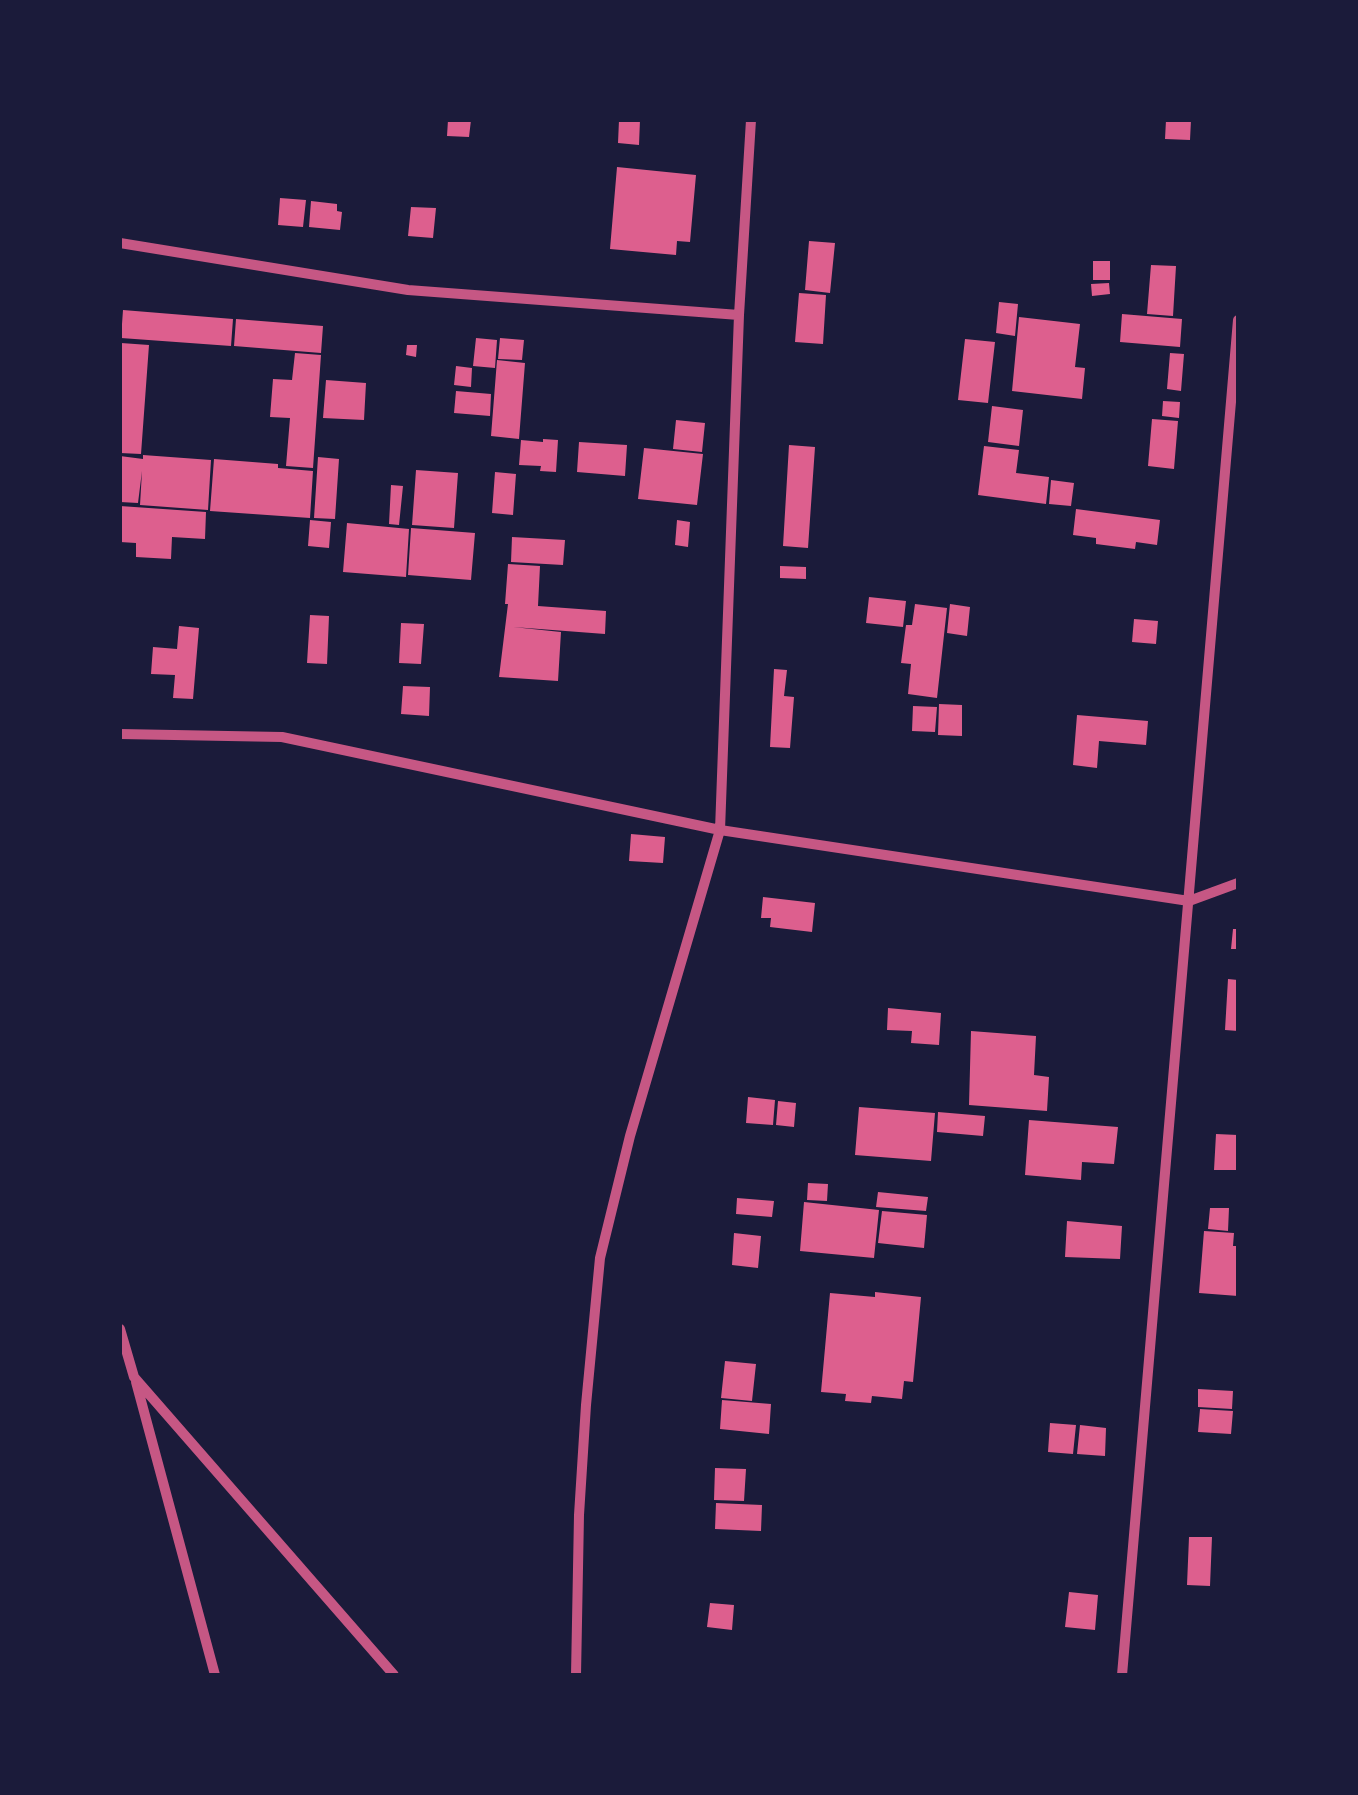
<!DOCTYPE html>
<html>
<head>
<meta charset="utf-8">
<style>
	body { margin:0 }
	#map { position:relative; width:1358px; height:1795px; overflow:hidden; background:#1b1b3a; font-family:Lora,serif }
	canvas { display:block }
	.frame { position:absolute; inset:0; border:122px solid #1b1b3a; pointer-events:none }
</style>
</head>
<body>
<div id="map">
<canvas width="1358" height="1795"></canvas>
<div class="frame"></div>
</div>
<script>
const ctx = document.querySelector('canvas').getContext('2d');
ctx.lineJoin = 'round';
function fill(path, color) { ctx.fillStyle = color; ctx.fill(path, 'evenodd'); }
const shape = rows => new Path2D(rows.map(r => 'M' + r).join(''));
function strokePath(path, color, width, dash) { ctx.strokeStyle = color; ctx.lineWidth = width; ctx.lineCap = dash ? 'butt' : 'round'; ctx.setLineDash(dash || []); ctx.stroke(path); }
fill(shape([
	[448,120,471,120,469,137,447,136],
	[619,120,640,120,639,145,618,143],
	[1166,120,1191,120,1190,140,1165,139],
	[617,167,696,175,690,242,677,241,676,255,610,249],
	[280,198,306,200,303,227,278,225],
	[311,201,337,204,337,211,342,212,340,230,309,227],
	[411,207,436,208,433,238,408,236],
	[809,241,835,243,830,293,805,290],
	[1093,261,1110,261,1110,280,1093,280],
	[1151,265,1176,266,1173,316,1147,314],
	[1109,283,1110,294,1092,296,1091,284],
	[799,293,826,295,823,344,795,342],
	[999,302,1018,304,1015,336,996,333],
	[123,310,233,319,231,346,121,338],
	[1122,314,1182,319,1180,347,1120,342],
	[1019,317,1080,324,1075,367,1085,368,1082,399,1012,391],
	[236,319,323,326,321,353,234,346],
	[476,338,497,340,495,368,473,366],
	[500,338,524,340,522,360,498,359],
	[965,339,995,342,988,403,958,400],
	[121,343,149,345,141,454,120,453],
	[407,345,417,345,416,357,406,355],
	[295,353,321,355,313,468,286,466,290,418,270,417,273,379,292,380],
	[1170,353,1184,354,1181,391,1167,389],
	[497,360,525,363,519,439,491,436],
	[456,366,472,368,471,387,454,385],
	[326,380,366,383,364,420,323,418],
	[456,391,491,394,490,416,454,413],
	[1163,401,1180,402,1179,418,1162,416],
	[992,406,1023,410,1019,446,988,442],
	[1152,419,1178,421,1174,469,1148,466],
	[676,420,705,423,702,452,673,449],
	[543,439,558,440,556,472,540,471,541,466,519,465,521,440,543,442],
	[579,442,627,445,625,476,577,472],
	[789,445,815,447,808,548,783,546],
	[984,446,1019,450,1016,473,1049,477,1046,504,978,495],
	[644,448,703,454,697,505,638,499],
	[143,455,211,460,208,510,140,505,142,471,138,503,120,502,120,456,143,459],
	[318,457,339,459,335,519,314,518],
	[214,459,278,464,278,468,313,471,310,518,210,511],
	[416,470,458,473,454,528,412,525],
	[495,472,516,474,513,515,492,513],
	[1051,480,1074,483,1071,506,1049,504],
	[391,485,403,486,399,525,389,524],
	[120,506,206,512,205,539,172,537,171,559,136,557,136,543,120,542],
	[1076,509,1160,520,1157,545,1136,542,1135,549,1096,544,1096,538,1073,535],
	[310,520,331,522,329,548,308,546],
	[677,520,690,522,688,547,675,545],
	[347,523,409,529,406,577,343,572],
	[411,528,475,533,471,580,408,575],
	[512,537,565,540,563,565,511,562],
	[508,564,540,566,538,606,606,611,605,634,513,627,561,632,558,681,499,677,508,604,505,604],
	[780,566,806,567,806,579,780,578],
	[869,597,906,601,903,627,866,623],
	[915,604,947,608,937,698,908,694,911,664,901,663,906,625,912,625],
	[950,604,970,607,967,636,947,633],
	[310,615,329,616,327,664,307,663],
	[1134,619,1158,621,1156,644,1132,642],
	[401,623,424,624,421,664,399,663],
	[179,626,199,628,193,699,173,698,175,675,151,674,153,647,177,649],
	[774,669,787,670,784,696,794,697,790,748,770,747],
	[403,686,430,687,429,716,401,714],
	[939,704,962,705,962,736,938,735],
	[913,706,937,707,935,732,912,731],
	[1077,715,1148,721,1146,745,1099,741,1097,768,1073,765],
	[631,834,665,837,663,863,629,861],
	[763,897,815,903,812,932,770,927,771,918,761,918],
	[1233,929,1238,929,1238,949,1231,949],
	[1228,979,1238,980,1238,1031,1225,1030],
	[888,1008,941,1013,939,1045,911,1043,912,1031,887,1030],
	[971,1031,1036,1036,1034,1075,1049,1077,1047,1111,969,1105],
	[748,1097,775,1100,773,1125,746,1123],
	[778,1101,796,1103,794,1127,776,1125],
	[859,1107,935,1113,931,1161,855,1155],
	[938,1112,985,1116,983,1136,937,1132],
	[1029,1120,1118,1127,1114,1164,1082,1162,1081,1180,1025,1175],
	[1216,1134,1238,1135,1238,1170,1214,1170],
	[808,1183,828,1184,827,1201,807,1200],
	[878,1192,928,1197,926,1211,876,1207],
	[737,1198,774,1201,772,1217,736,1214],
	[804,1202,879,1210,874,1258,800,1251],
	[1210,1208,1229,1208,1228,1231,1208,1229],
	[882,1211,927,1215,924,1248,878,1243],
	[1067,1221,1122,1226,1120,1259,1065,1257],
	[1204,1231,1234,1233,1233,1246,1238,1246,1238,1296,1199,1293],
	[734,1233,761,1236,758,1268,732,1265],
	[875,1292,921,1297,913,1382,904,1381,902,1399,872,1396,871,1403,845,1401,846,1394,821,1392,830,1293,875,1297],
	[725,1361,756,1364,752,1401,721,1398],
	[1198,1389,1233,1391,1232,1409,1198,1407],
	[722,1400,771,1404,769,1434,720,1429],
	[1200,1409,1233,1411,1231,1434,1198,1432],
	[1050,1423,1076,1425,1073,1454,1048,1452],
	[1080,1425,1106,1428,1105,1456,1077,1454],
	[715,1468,746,1469,744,1501,714,1500],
	[716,1503,762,1505,761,1531,715,1529],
	[1189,1537,1212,1537,1210,1586,1187,1585],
	[1069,1592,1098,1595,1095,1630,1065,1627],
	[710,1603,734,1605,732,1630,707,1627]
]), '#dd5f8e');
strokePath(shape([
	[120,243,408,290,739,315],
	[120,734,282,737,720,830,1189,901,1238,883],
	[120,1329,134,1377,394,1675],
	[136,1382,215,1675],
	[576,1675,579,1515,586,1405,600,1258,630,1136,720,830,739,315,751,120],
	[1122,1675,1238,320]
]), '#c65784', 10);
</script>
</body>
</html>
